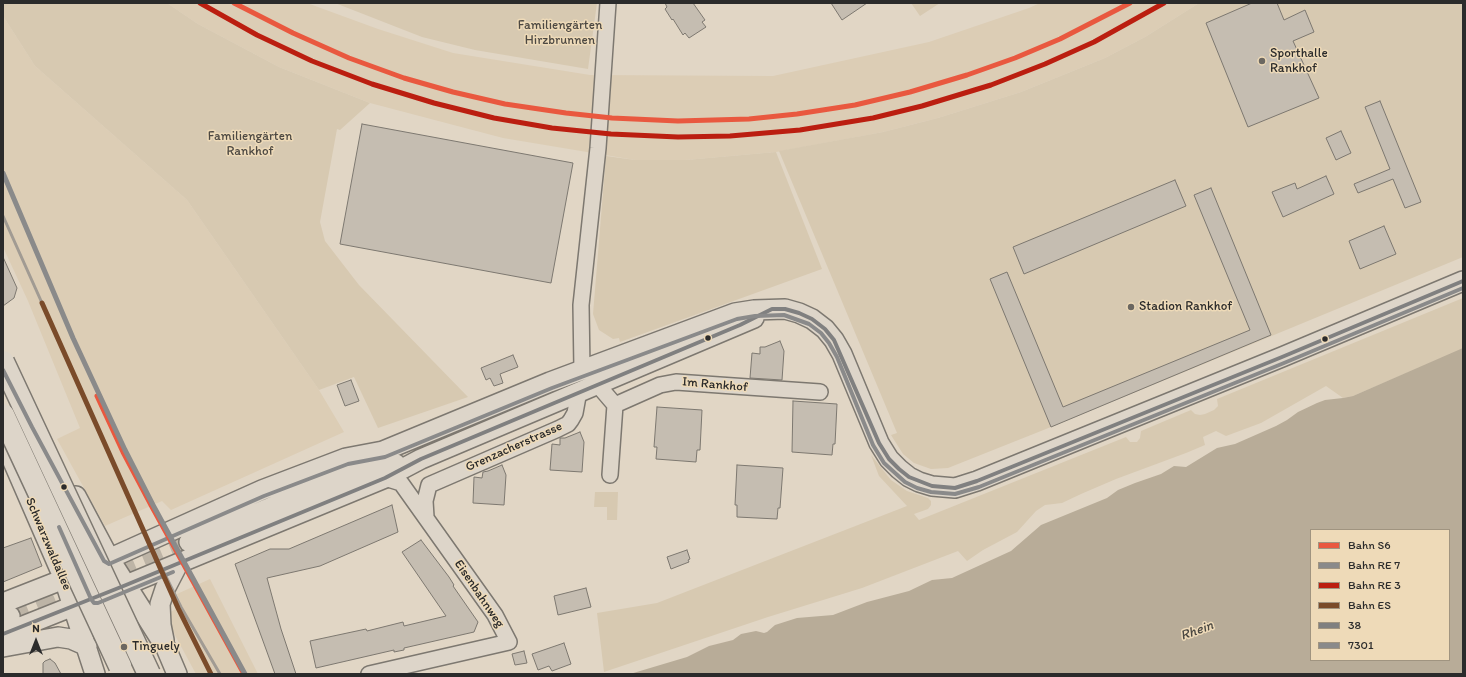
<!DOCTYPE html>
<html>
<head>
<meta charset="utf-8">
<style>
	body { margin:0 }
	#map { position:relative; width:1466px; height:677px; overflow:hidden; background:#e1d6c5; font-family:Itim,sans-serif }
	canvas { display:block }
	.frame { position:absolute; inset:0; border:4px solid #2b2b2b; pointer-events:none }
	.legend { position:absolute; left:1310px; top:529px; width:140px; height:132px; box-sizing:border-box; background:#eedab8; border:1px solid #a09480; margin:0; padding:5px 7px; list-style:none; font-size:12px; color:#2b2b2b }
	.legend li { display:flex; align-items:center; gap:8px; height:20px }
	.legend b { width:20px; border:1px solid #a09480 }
	.north { position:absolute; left:16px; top:621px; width:40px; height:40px; -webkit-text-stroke:3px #eedab8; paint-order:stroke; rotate:0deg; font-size:11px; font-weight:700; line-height:16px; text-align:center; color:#2b2b2b }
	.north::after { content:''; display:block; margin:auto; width:14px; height:18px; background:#2b2b2b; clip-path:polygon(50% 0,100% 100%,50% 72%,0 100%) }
</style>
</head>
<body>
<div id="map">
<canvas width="1466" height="677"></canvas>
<div class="frame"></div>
<ul class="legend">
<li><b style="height:5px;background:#e9583f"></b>Bahn S6</li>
<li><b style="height:5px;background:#8a8a8a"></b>Bahn RE 7</li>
<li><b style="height:5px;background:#bb1e10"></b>Bahn RE 3</li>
<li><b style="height:5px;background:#7a4b2a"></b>Bahn ES</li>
<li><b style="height:5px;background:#808080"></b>38</li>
<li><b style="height:5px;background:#8a8a8a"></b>7301</li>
</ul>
<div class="north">N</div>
</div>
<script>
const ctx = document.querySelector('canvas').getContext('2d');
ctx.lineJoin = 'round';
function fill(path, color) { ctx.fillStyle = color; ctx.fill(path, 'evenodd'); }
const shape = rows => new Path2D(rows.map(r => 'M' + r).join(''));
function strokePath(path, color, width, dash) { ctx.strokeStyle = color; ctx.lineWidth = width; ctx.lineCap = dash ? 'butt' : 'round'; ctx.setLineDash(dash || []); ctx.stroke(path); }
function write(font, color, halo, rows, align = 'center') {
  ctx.font = font + ' Itim,sans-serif'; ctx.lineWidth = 3; ctx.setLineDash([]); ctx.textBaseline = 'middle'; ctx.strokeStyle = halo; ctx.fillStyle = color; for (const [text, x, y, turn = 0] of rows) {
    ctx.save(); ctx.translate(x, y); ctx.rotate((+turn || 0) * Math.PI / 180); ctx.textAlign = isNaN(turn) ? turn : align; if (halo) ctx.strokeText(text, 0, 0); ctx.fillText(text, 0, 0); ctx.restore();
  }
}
fill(shape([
	[167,3,307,3,378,29,453,53,590,75,773,76,929,42,1029,8,1040,3,1199,3,1145,37,1105,58,1021,92,938,118,883,132,776,152,686,160,635,160,503,138,370,103,279,67,198,24],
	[3,16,35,66,187,200,319,390,344,432,171,510,162,501,105,526,57,439,80,428,28,301,3,247],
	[210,579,258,674,196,674,164,615,182,606,177,594]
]), '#dccdb5');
fill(shape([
	[6,3,167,3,198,24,279,67,370,103,340,130,337,129,320,222,325,241,359,285,468,397,378,428,354,377,319,390,187,200,35,66,3,16,3,5],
	[335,3,597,3,588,69,475,50,422,37],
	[911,3,940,3,920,16],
	[1199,3,1463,3,1463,257,1051,427,948,468,931,469,914,463,903,454,891,435,897,433,779,151,883,132,938,118,1021,92,1105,58,1145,37],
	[776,152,822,269,620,342,619,338,613,339,599,330,593,314,606,156,635,160,686,160],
	[1463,298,1463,349,1353,396,1343,398,1326,386,1261,423,1226,436,1216,431,1203,437,1205,445,1186,453,1116,479,1081,494,1062,503,1045,505,1036,511,1017,532,983,550,967,561,958,551,862,588,768,617,604,672,597,613,657,603,907,506,879,476,871,455,891,480,907,491,928,498,931,501,931,505,928,509,914,514,919,520,1126,437,1130,442,1137,442,1140,438,1141,431,1191,410,1195,414,1200,415,1205,414,1214,410,1218,406,1217,399],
	[595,492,618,492,617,520,607,520,607,507,594,507]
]), '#d7c9b1');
fill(shape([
	[1463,348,1463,674,630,674,687,657,709,646,733,640,741,634,756,631,764,633,767,632,775,625,797,618,833,615,867,602,909,591,932,580,952,578,1011,551,1041,525,1107,498,1118,490,1135,483,1161,474,1174,466,1186,467,1217,448,1235,444,1276,426,1287,420,1298,412,1317,403,1325,400,1343,398,1353,396],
	[1311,530,1449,530,1449,660,1311,660]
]), '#b8ac98');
const building = shape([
	[665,3,693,3,705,20,702,22,706,27,689,38,685,33,683,35,673,19,672,20,665,9,667,7,665,3],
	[831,3,867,3,842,20,831,3],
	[1252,3,1277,3,1284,20,1305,10,1314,32,1293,41,1319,98,1248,127,1206,23,1252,3],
	[1380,101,1421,202,1405,208,1393,179,1358,193,1354,184,1390,169,1365,107,1380,101],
	[362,124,573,163,551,283,340,244,362,124],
	[1341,131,1351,153,1336,160,1326,138,1341,131],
	[1326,176,1334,194,1283,217,1272,192,1295,183,1297,189,1326,176],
	[1175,180,1186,206,1024,274,1013,247,1175,180],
	[1211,188,1271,335,1051,427,990,279,1007,272,1063,407,1250,330,1194,195,1211,188],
	[1384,226,1396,254,1360,269,1349,241,1384,226],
	[3,257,17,288,14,298,3,306,3,257],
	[780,341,784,351,782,380,750,378,752,353,760,354,760,347,765,347,780,341],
	[513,355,518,367,500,374,503,383,494,386,490,378,486,380,481,368,513,355],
	[351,380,359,401,345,406,337,385,351,380],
	[793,401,837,404,835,444,833,444,832,455,792,452,793,401],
	[657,407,702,410,700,450,697,450,696,462,656,459,657,447,654,447,657,407],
	[580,432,584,442,582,472,550,470,552,444,560,445,560,438,565,438,580,432],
	[502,465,506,475,504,505,473,503,474,477,482,478,483,472,488,471,502,465],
	[737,465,783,468,780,508,778,508,777,519,737,517,737,505,735,505,737,465],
	[392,505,398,532,320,566,267,578,281,629,296,674,275,674,235,564,270,549,289,549,392,505],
	[31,538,42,566,3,582,3,548,31,538],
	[421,540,449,577,454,585,453,586,478,622,474,632,404,648,404,650,394,652,394,650,316,668,310,641,366,629,367,631,403,622,404,626,446,616,402,552,421,540],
	[687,550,690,559,688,560,689,562,671,569,667,557,687,550],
	[586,588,591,607,558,615,554,596,586,588],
	[564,643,571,664,552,671,549,666,538,670,532,654,564,643],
	[524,651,527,663,515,665,512,654,524,651],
	[50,659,55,663,61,674,43,674,43,663,45,661,50,659]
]);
fill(building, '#c5bdb1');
strokePath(building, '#7d7870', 1);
strokePath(shape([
	[10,616,189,542]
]), '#bdb4a6', 19, [19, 10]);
const minor = shape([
	[582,370,581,305,598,148,608,3],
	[597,384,615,405,610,475],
	[615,405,660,385,676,382,820,392],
	[426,517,425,501,429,485,558,429,568,424,571,420,575,413,579,391],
	[369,674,509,642,495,615,401,483,385,478]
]);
const major = shape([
	[4,441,64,579,95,674],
	[76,496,109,558,166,648,177,674],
	[189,542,347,475,396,464],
	[3,603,64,579,262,490,346,458,383,451,550,382,735,313,754,310,785,309,799,313,812,319,825,329,834,340,842,354,879,443,889,459,899,469,909,477,919,482,932,486,955,488,977,481,1282,357,1463,281],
	[3,618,10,616],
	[3,634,126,585,385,478,421,459,754,318],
	[164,640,161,625,160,604,165,589,178,564],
	[3,647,58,637,71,639,87,646]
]);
strokePath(minor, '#7d7870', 18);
strokePath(major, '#7d7870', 22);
strokePath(minor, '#ddd5c9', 15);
strokePath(major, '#ddd5c9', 19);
strokePath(shape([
	[3,216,42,303],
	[147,538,181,607,220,674]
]), '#a19b93', 3);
const highwayBridge = shape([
	[3,362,149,674],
	[3,415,120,666]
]);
strokePath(highwayBridge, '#7d7870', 25, []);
strokePath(highwayBridge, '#ddd5c9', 22);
strokePath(shape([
	[3,634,126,585,385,478,421,459,740,325,772,309,785,309,799,313,812,319,825,329,834,340,879,443,889,459,899,469,909,477,932,486,955,488,977,481,1282,357,1463,281]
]), '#808080', 4);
strokePath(shape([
	[3,370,32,427,104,561,109,564,264,496,348,464,385,457,552,388,737,319,755,316,784,315,809,324,821,333,829,343,837,357,873,445,884,463,905,482,917,488,931,492,955,494,979,487,1284,363,1463,288],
	[59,527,91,599,94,603,98,603,173,572]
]), '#8a8a8a', 4);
strokePath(shape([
	[234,3,293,33,349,58,404,78,453,92,505,104,566,113,612,118,678,121,749,119,797,114,855,105,910,92,967,75,1015,58,1060,39,1130,3],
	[97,396,123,452,151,505,244,674]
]), '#e9583f', 5);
strokePath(shape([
	[3,173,73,338,125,450,153,505,245,674]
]), '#8a8a8a', 5);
strokePath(shape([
	[200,3,257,35,312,61,372,84,434,103,494,118,552,128,611,134,678,137,730,136,800,130,873,118,922,106,991,85,1045,64,1094,42,1164,3]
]), '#bb1e10', 5);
strokePath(shape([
	[42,303,178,608,211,674]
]), '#7a4b2a', 5);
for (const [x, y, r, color] of [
	[1262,61,4,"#6b6761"],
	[1131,307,4,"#6b6761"],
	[708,338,3.5,"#2b2b2b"],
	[1325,339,3.5,"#2b2b2b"],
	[64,487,3.5,"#2b2b2b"],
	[124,647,4,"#6b6761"]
]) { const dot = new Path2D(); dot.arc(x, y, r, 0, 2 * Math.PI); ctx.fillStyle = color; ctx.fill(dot); strokePath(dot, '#eedab8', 1.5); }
write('13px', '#4c4842', '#eedab8', [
	["Familiengärten",560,26],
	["Hirzbrunnen",560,41],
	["Familiengärten",250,137],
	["Rankhof",250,152]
]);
write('13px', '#2b2b2b', '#eedab8', [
	["Sporthalle",1270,54],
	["Rankhof",1270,69],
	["Stadion Rankhof",1139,307],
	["Tinguely",132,647]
], 'left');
write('13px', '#2b2b2b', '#eedab8', [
	["Im Rankhof",715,385,5],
	["Grenzacherstrasse",514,447,-24],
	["Schwarzwaldallee",48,544,67],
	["Eisenbahnweg",479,594,56]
]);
write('italic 14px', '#4a4741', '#eedab8', [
	["Rhein",1197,631,-20]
]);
</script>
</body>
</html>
